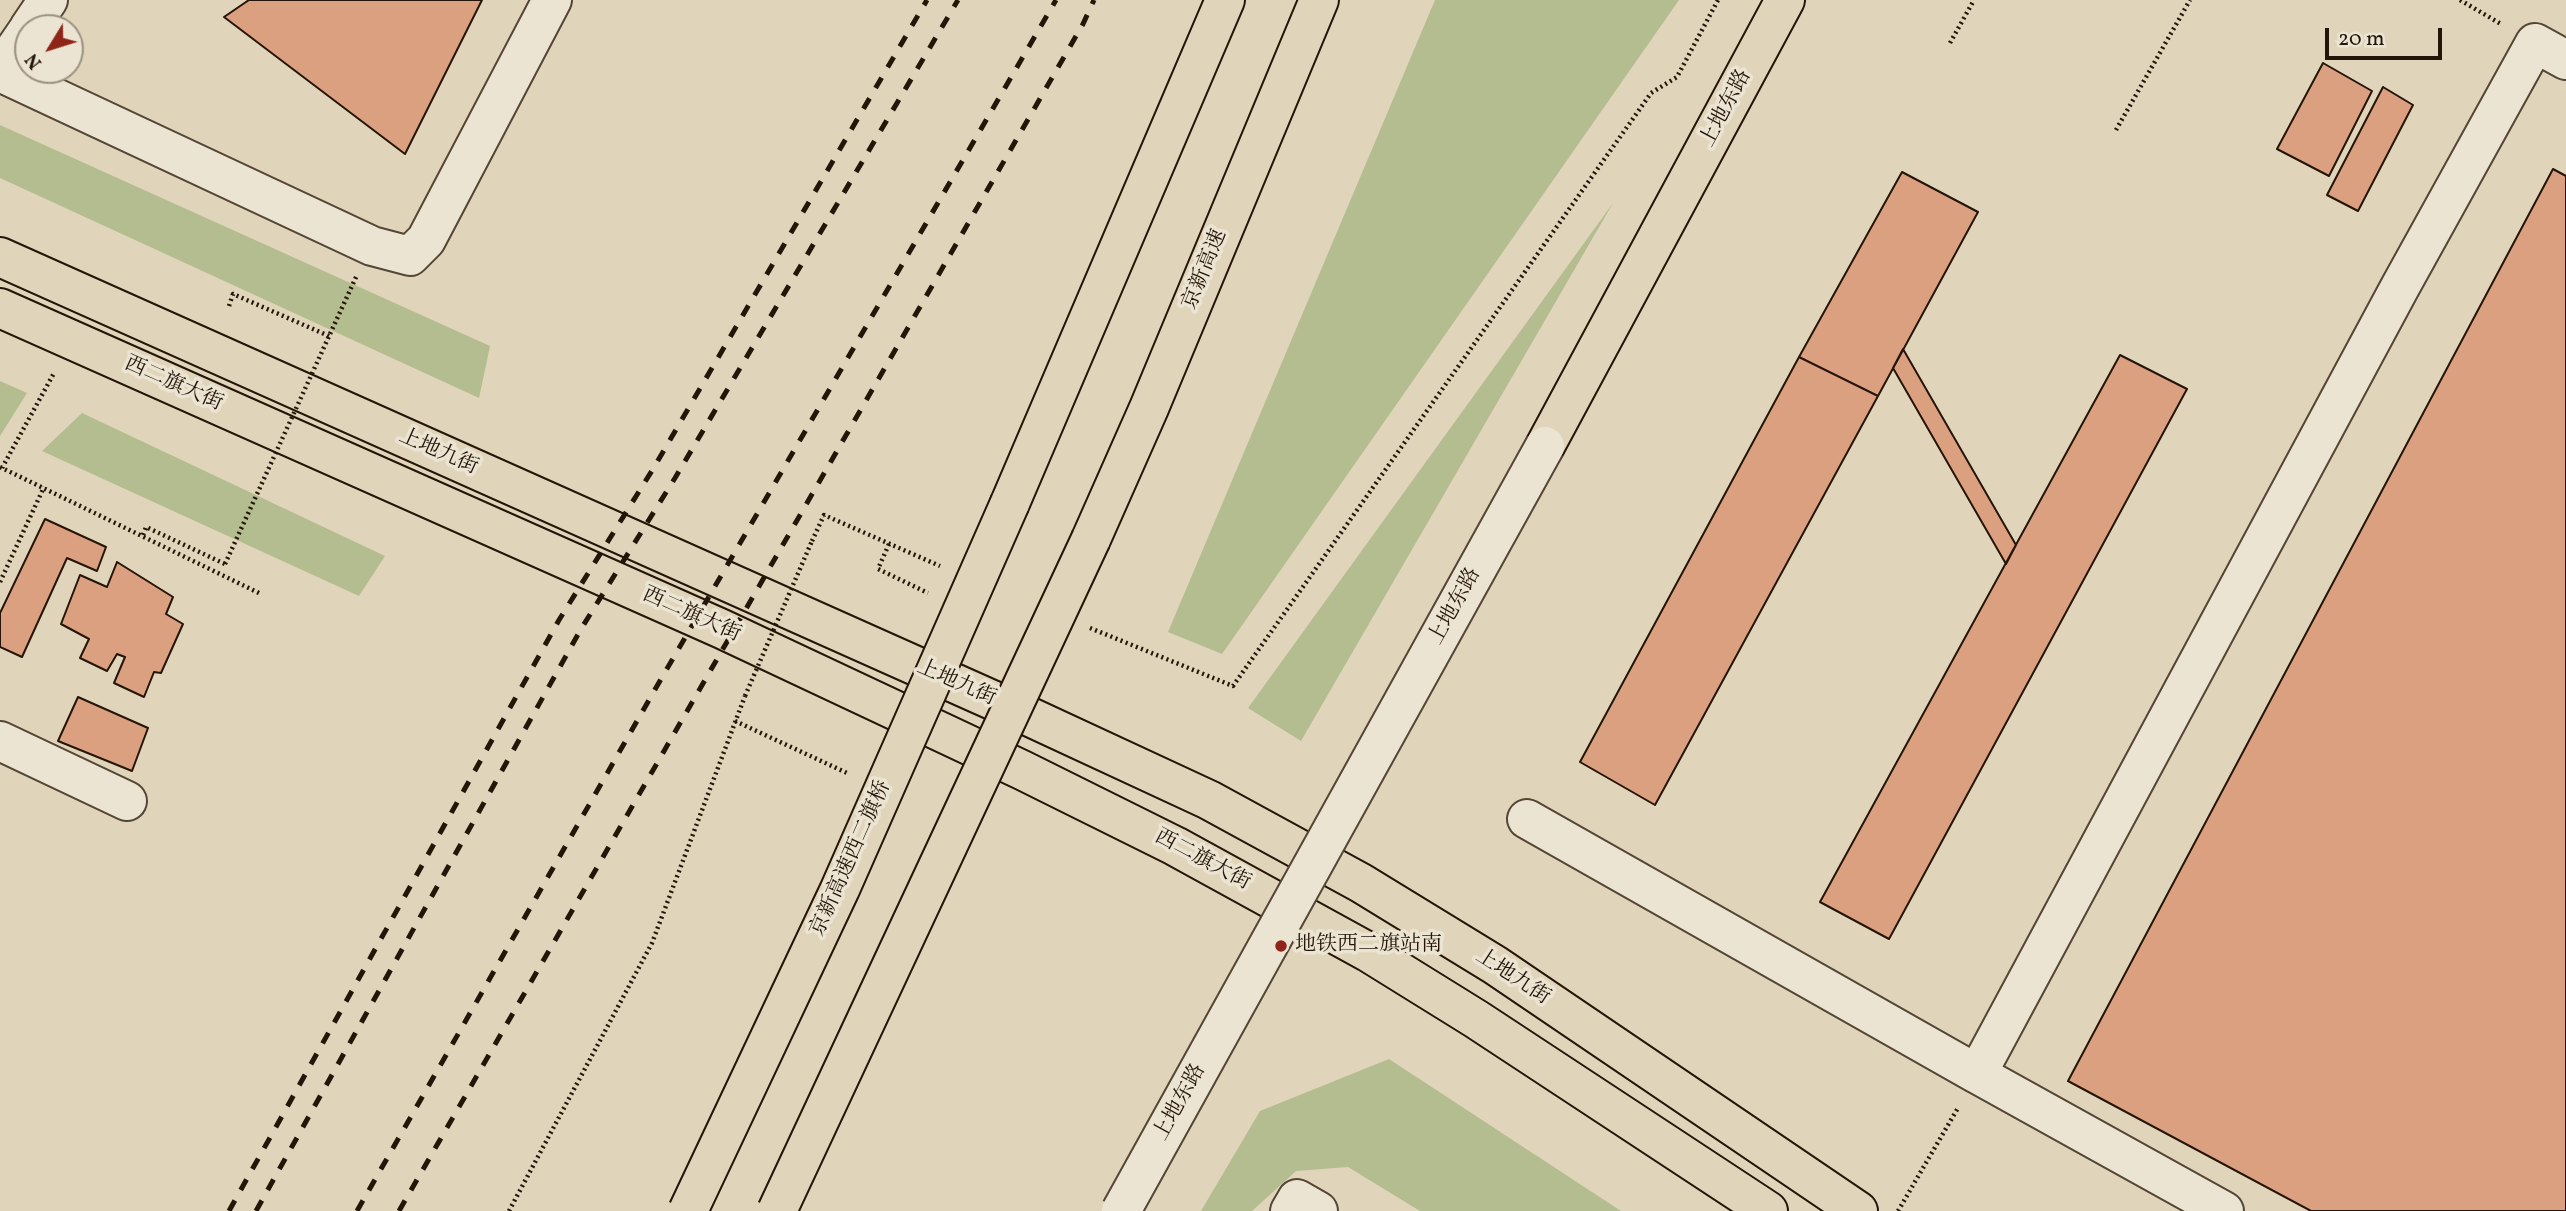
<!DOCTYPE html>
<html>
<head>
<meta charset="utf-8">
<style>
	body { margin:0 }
	#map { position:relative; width:2566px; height:1211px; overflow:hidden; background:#e0d5ba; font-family:Vollkorn,serif }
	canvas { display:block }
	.north { position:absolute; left:14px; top:14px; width:70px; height:70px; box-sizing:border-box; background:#ebe4d2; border:2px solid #9c9181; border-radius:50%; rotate:232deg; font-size:19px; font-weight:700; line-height:28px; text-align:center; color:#251508 }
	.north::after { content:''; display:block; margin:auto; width:24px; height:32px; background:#8f2418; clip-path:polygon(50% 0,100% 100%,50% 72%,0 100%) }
	.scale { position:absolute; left:2325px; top:28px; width:117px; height:32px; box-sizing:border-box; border:4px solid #251508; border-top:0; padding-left:9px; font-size:21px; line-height:24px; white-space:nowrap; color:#251508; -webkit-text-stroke:5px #ebe4d2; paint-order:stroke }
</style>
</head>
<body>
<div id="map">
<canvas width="2566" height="1211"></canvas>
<div class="north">N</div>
<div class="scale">20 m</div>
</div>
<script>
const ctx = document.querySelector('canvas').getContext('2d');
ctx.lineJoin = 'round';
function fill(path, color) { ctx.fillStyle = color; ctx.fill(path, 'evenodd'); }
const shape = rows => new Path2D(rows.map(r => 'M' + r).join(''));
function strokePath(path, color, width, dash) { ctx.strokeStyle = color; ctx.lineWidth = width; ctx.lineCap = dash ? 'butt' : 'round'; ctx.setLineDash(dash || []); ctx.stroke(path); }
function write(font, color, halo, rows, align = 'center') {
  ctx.font = font + ' Vollkorn,"Noto Serif SC",serif'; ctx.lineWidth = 7; ctx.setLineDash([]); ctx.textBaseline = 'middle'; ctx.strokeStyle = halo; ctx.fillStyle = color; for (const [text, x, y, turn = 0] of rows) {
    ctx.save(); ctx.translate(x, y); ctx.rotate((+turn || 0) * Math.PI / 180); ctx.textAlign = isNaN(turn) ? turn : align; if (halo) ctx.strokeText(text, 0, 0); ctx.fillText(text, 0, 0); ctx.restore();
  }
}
fill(shape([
	[1435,0,1679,0,1222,654,1168,632],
	[0,125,490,346,479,398,0,178],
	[1613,203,1301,741,1248,708],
	[0,381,27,393,0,436],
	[82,413,385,556,359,596,42,451],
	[1389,1059,1621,1211,1420,1211,1348,1167,1296,1171,1252,1211,1201,1211,1260,1111]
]), '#b4bd8f');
const building = shape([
	[249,0,482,0,405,154,224,17,249,0],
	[2323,63,2372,91,2329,176,2277,149,2323,63],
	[2383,87,2413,105,2358,211,2327,195,2383,87],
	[2553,169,2566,176,2566,1211,2311,1211,2068,1081,2553,169],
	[1902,172,1978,212,1878,396,1799,357,1902,172],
	[1903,349,2016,545,2006,564,1893,368,1903,349],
	[2120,355,2187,389,1889,939,1820,902,2120,355],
	[1799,357,1878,396,1655,805,1580,762,1799,357],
	[45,519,106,547,97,571,67,558,22,657,0,647,0,613,45,519],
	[117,562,173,597,166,614,183,624,161,673,154,672,144,697,114,683,125,657,117,654,107,671,80,658,89,639,61,624,80,575,107,587,117,562],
	[78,697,148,728,132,771,58,741,78,697]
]);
fill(building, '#dba080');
strokePath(building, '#251508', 2);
const minor = shape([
	[29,28,48,0],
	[0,71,28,30],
	[0,72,372,246,410,256,426,240,552,0],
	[0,741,127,801],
	[1527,819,1977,1074],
	[1290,1211,1297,1199,1318,1211],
	[2224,1211,1977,1074,2400,287,2535,43,2566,60]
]);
const major = shape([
	[0,257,1028,716,1209,800,1361,883,1495,965,1858,1211],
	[0,308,722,629,1022,770,1175,846,1368,952,1476,1019,1768,1211],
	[1545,446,1785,0]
]);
const highway = shape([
	[1010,503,1225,0],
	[1091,539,1149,408,1319,0]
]);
strokePath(minor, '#544534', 42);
strokePath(major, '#251508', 42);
strokePath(highway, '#251508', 42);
strokePath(shape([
	[2460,0,2501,24],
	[1950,43,1974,0],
	[2116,130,2190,0],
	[229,306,233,294,329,336],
	[0,467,261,594],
	[2,468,54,373],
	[143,535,146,527,225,564],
	[812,541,824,515,940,566],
	[889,544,878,569,928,593],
	[0,582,44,487],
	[1090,628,1233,686,1651,93,1677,77,1718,0],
	[735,721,847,773],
	[509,1211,652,943,745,696],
	[1898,1211,1958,1108]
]), '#251508', 4.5, [2, 3.5]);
strokePath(minor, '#ebe4d2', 38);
strokePath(major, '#e0d5ba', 38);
strokePath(highway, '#e0d5ba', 38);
strokePath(shape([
	[229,1211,559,620,653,469,927,0],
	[256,1211,581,629,675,478,958,0],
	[357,1211,661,679,1056,0],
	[399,1211,1083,24,1094,0]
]), '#251508', 5, [12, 12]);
const minorBridge = shape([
	[1121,1211,1545,446]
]);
const highwayBridge = shape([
	[688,1211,840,889,1010,503],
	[777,1211,1091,539]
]);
strokePath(minorBridge, '#544534', 42, []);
strokePath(highwayBridge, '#251508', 42, []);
strokePath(shape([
	[225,564,357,275],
	[745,696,812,541]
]), '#251508', 4.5, [2, 3.5]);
strokePath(minorBridge, '#ebe4d2', 38);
strokePath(highwayBridge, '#e0d5ba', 38);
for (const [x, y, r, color] of [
	[1281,946,7,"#8f2418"]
]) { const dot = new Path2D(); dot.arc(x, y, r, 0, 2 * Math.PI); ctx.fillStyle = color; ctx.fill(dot); strokePath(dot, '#ebe4d2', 2.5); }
write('21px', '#251508', '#ebe4d2', [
	["上地东路",1727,109,-62],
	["京新高速",1206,270,-68],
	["西二旗大街",173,385,24],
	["上地九街",438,453,24],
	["上地东路",1456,607,-61],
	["西二旗大街",691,616,24],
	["上地九街",956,684,24],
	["京新高速西二旗桥",852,859,-66],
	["西二旗大街",1202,861,28],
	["上地九街",1512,978,33],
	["上地东路",1181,1103,-61]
]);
write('21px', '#251508', '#ebe4d2', [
	["地铁西二旗站南",1295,946]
], 'left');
</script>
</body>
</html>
